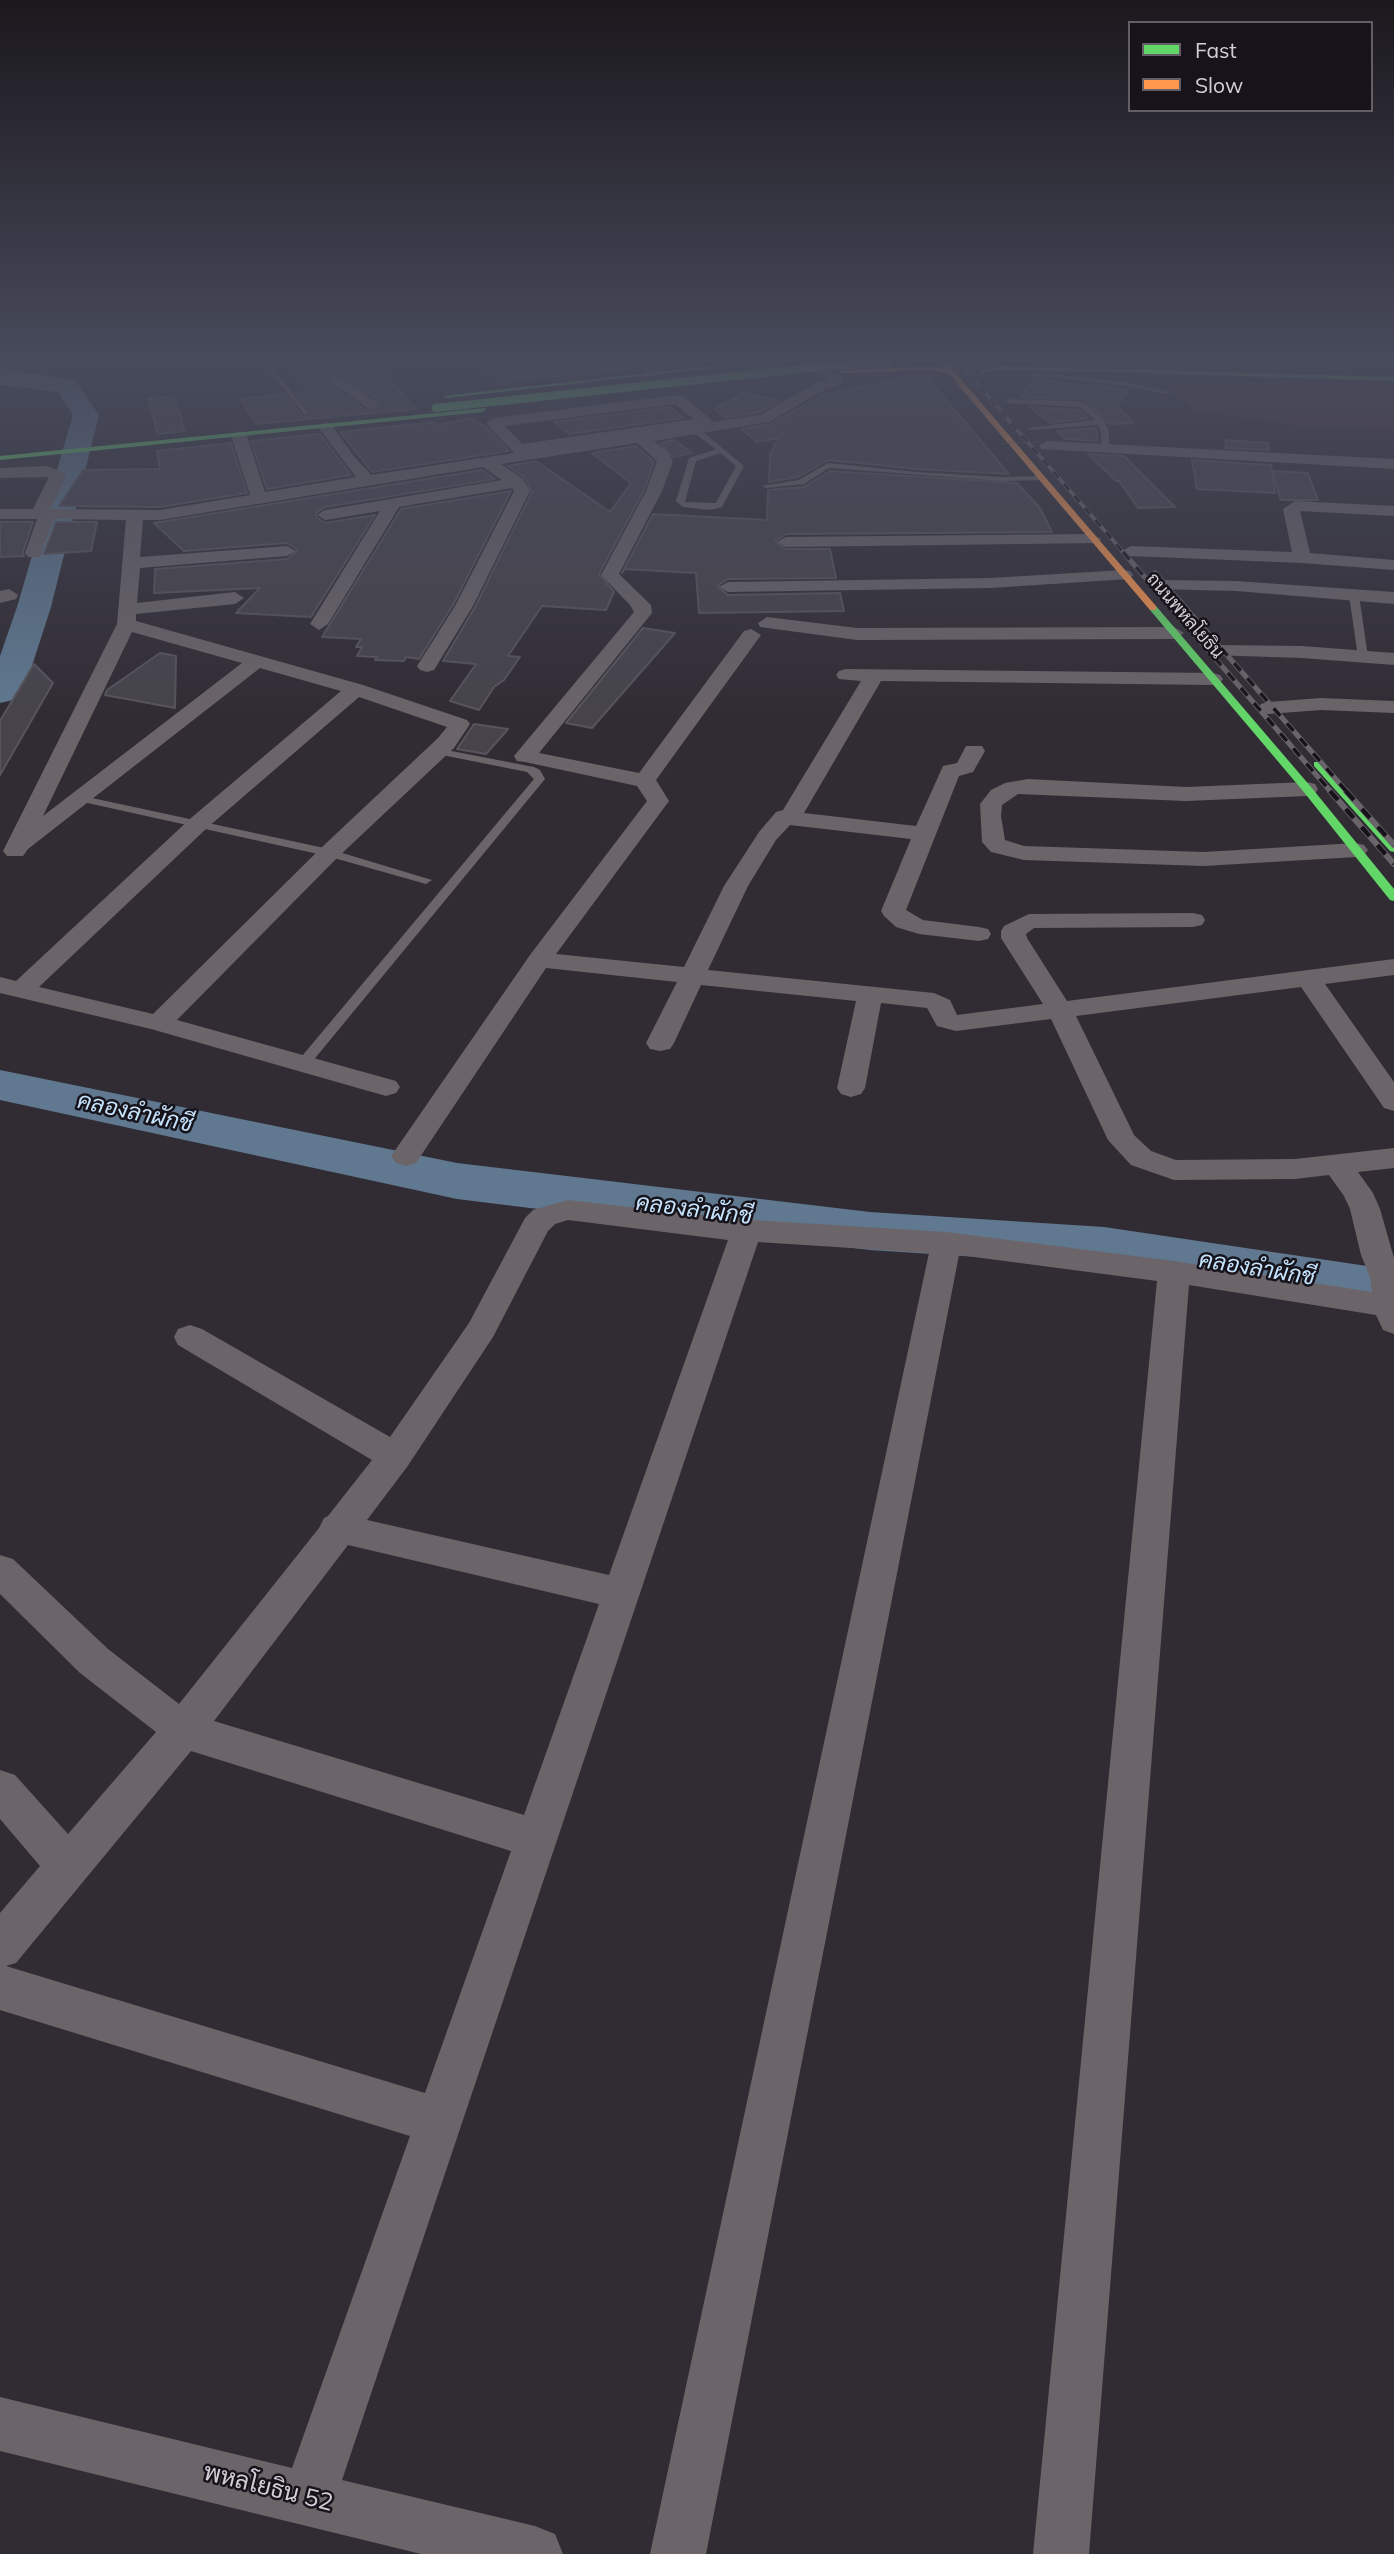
<!DOCTYPE html>
<html>
<head>
<meta charset="utf-8">
<style>
	body { margin:0 }
	#map { position:relative; width:1394px; height:2554px; overflow:hidden; background:#312c34; font-family:Mulish,sans-serif }
	canvas { display:block }
	.legend { position:absolute; left:1128px; top:21px; width:245px; height:91px; box-sizing:border-box; background:#17131a; border:2px solid #635e66; margin:0; padding:9px 12px; list-style:none; font-size:21px; color:#d5ced9 }
	.legend li { display:flex; align-items:center; gap:14px; height:35px }
	.legend b { width:35px; border:2px solid #635e66 }
</style>
</head>
<body>
<div id="map">
<canvas width="1394" height="2554"></canvas>
<ul class="legend">
<li><b style="height:9px;background:#63d668"></b>Fast</li>
<li><b style="height:9px;background:#ff974d"></b>Slow</li>
</ul>
</div>
<script>
const ctx = document.querySelector('canvas').getContext('2d');
ctx.lineJoin = 'round';
function fill(path, color) { ctx.fillStyle = color; ctx.fill(path, 'evenodd'); }
const shape = rows => new Path2D(rows.map(r => 'M' + r).join(''));
function strokePath(path, color, width, dash) { ctx.strokeStyle = color; ctx.lineWidth = width; ctx.lineCap = dash ? 'butt' : 'round'; ctx.setLineDash(dash || []); ctx.stroke(path); }
function write(font, color, halo, rows, align = 'center') {
  ctx.font = font + ' Mulish,Sarabun,sans-serif'; ctx.lineWidth = 5; ctx.setLineDash([]); ctx.textBaseline = 'middle'; ctx.strokeStyle = halo; ctx.fillStyle = color; for (const [text, x, y, turn = 0] of rows) {
    ctx.save(); ctx.translate(x, y); ctx.rotate((+turn || 0) * Math.PI / 180); ctx.textAlign = isNaN(turn) ? turn : align; if (halo) ctx.strokeText(text, 0, 0); ctx.fillText(text, 0, 0); ctx.restore();
  }
}
fill(shape([
	[1166,380,1394,386,1394,431,1301,426,1192,410]
]), '#473031');
fill(shape([
	[0,369,75,380,99,415,51,607,30,672,13,700,0,703,0,656,17,607,73,415,58,392,0,385,0,369],
	[0,1070,457,1163,870,1212,1104,1227,1394,1270,1394,1310,1104,1265,870,1250,457,1199,0,1100,0,1070]
]), '#607990');
const building = shape([
	[364,363,373,363,416,409,256,424,241,399,285,394,302,416,310,417,312,412,296,393,310,391,291,374,364,363],
	[337,373,378,400,381,404,379,409,365,410,329,384,329,374,337,373],
	[542,363,616,363,616,367,627,369,502,382,488,371,542,363],
	[917,376,926,376,1009,474,916,469,828,460,798,477,769,482,770,454,779,438,757,442,741,429,770,424,825,394,917,376],
	[1035,379,1129,390,1117,406,1134,423,1109,424,1086,400,1020,397,1035,379],
	[744,393,780,401,759,412,726,418,715,409,744,393],
	[174,396,185,431,158,434,148,399,174,396],
	[670,407,683,418,569,434,554,422,670,407],
	[1030,407,1079,410,1089,418,1050,423,1030,407],
	[472,418,488,429,509,451,372,472,340,432,434,422,437,425,472,418],
	[1096,428,1098,441,1065,439,1057,431,1096,428],
	[320,434,351,475,267,489,251,441,320,434],
	[674,440,692,453,673,457,660,443,674,440],
	[1225,440,1268,443,1269,450,1226,448,1225,440],
	[231,443,247,493,160,507,59,506,83,470,160,469,157,451,231,443],
	[636,446,654,462,644,490,599,574,614,592,606,610,542,606,508,656,520,657,504,680,494,687,479,710,450,701,476,664,443,661,475,607,532,492,525,478,508,466,536,461,610,512,631,483,592,453,636,446],
	[1088,454,1124,456,1175,507,1138,508,1119,481,1116,481,1088,454],
	[1192,460,1271,465,1272,471,1308,473,1318,500,1281,500,1272,471,1275,493,1197,489,1192,460],
	[482,470,495,479,325,507,316,513,316,517,325,523,375,515,311,617,236,613,260,588,154,593,155,569,287,559,298,550,287,543,184,551,154,523,482,470],
	[830,471,1017,483,1040,508,1052,532,786,534,775,541,785,549,830,549,836,578,728,579,717,586,728,595,840,593,844,611,699,613,696,573,625,569,622,573,653,514,767,520,768,490,804,487,830,471],
	[511,491,453,605,419,659,406,657,404,661,375,660,377,657,357,656,362,647,356,647,361,639,322,637,401,509,511,491],
	[0,522,33,522,23,552,24,556,0,557,0,522],
	[56,522,97,522,91,551,44,554,56,522],
	[643,628,675,633,592,728,566,723,643,628],
	[160,653,176,656,175,708,105,695,107,690,160,653],
	[34,664,53,683,0,775,0,721,34,664],
	[474,724,508,729,486,754,457,749,474,724]
]);
fill(building, '#46434a');
strokePath(building, '#57545c', 2);
strokePath(shape([
	[418,437,433,450]
]), '#645f64', 2, [1, 2.5]);
fill(shape([
	[263,363,269,363,310,414,304,414,263,363],
	[1032,372,1112,380,1172,392,1168,394,1112,384,1029,376,1032,372],
	[1005,399,1075,401,1086,403,1105,422,1109,432,1109,450,1105,452,1101,450,1101,432,1098,425,1031,430,1027,428,1095,420,1080,407,1008,403,1005,399],
	[691,427,697,427,744,466,722,507,710,510,683,507,676,501,689,458,716,449,691,431,691,427],
	[721,453,736,466,716,503,685,502,696,461,721,453],
	[828,463,916,472,1002,477,1043,476,1047,478,1043,480,1002,481,829,468,804,484,766,488,762,486,799,480,828,463],
	[1354,592,1359,595,1368,657,1363,660,1358,657,1349,595,1354,592],
	[436,748,534,767,540,770,545,779,307,1068,297,1068,295,1065,297,1062,534,779,527,772,432,753,431,751,436,748],
	[78,795,329,849,432,880,426,884,327,856,74,800,72,798,78,795]
]), '#6b6569');
fill(shape([
	[6,363,24,363,0,374,0,365,6,363],
	[637,363,652,363,661,373,654,377,649,376,637,363],
	[827,368,842,378,844,381,842,384,822,391,769,422,654,441,667,451,673,461,662,491,619,574,651,605,652,613,539,753,639,773,744,631,751,629,761,635,656,780,669,801,556,954,684,967,724,886,759,832,776,812,783,810,861,681,839,679,836,675,839,671,846,669,1213,673,1220,675,1223,679,1220,683,1213,685,881,681,804,813,916,826,943,766,957,763,966,746,982,746,985,751,973,772,959,776,906,910,923,920,979,927,988,929,991,934,988,939,979,941,919,934,896,927,884,916,881,911,911,839,790,825,776,840,748,886,708,970,934,993,950,1000,957,1015,1043,1004,1001,938,1001,931,1004,926,1029,914,1193,913,1202,915,1205,920,1202,925,1193,927,1034,928,1026,934,1027,938,1067,1001,1394,959,1394,975,1325,984,1394,1082,1394,1111,1384,1108,1301,987,1076,1016,1134,1135,1151,1151,1176,1160,1295,1159,1394,1148,1394,1168,1358,1172,1373,1193,1380,1209,1394,1258,1394,1334,1383,1330,1376,1315,1189,1285,1089,2554,1033,2554,1157,1281,959,1255,706,2554,650,2554,929,1253,758,1242,342,2480,535,2526,555,2534,563,2554,421,2554,0,2451,0,2397,292,2468,410,2136,0,2010,0,1913,40,1866,0,1819,0,1770,15,1775,68,1834,156,1732,80,1673,0,1594,0,1555,13,1559,108,1649,179,1704,319,1528,324,1518,328,1516,372,1460,178,1345,174,1337,178,1329,190,1325,202,1329,390,1437,469,1323,525,1218,533,1210,568,1200,736,1219,946,1232,1174,1261,1372,1292,1370,1277,1361,1255,1350,1209,1344,1196,1329,1175,1295,1179,1174,1180,1131,1165,1108,1140,1051,1019,956,1031,937,1026,927,1008,881,1003,865,1088,861,1094,851,1097,841,1094,837,1088,856,1001,701,985,674,1043,670,1049,660,1051,650,1049,646,1043,677,982,546,968,416,1163,406,1166,396,1163,391,1156,396,1149,530,955,647,801,637,786,525,762,517,761,514,756,634,612,630,605,601,575,646,491,657,461,637,443,501,464,523,479,530,491,473,606,434,670,427,672,420,670,417,666,455,606,514,491,512,488,399,507,328,624,319,630,310,624,380,511,325,520,317,515,325,510,502,480,483,467,160,520,143,520,140,557,287,546,296,551,287,556,140,568,137,603,235,592,244,598,235,604,136,614,136,621,363,685,467,720,470,724,454,748,337,858,177,1020,396,1081,400,1087,396,1093,386,1096,151,1029,0,993,0,977,16,981,191,818,341,691,260,668,28,849,23,856,7,856,3,851,117,624,126,520,54,519,40,557,28,557,25,553,37,519,0,519,0,509,33,509,49,477,0,478,0,468,46,466,62,471,66,476,51,509,160,510,250,495,231,436,239,431,247,436,265,492,356,477,318,427,326,422,331,424,353,455,371,475,514,453,486,423,494,418,678,395,683,396,714,422,760,415,812,385,827,380,820,372,827,368],
	[675,404,694,419,522,444,505,426,675,404],
	[132,632,242,663,43,816,132,632],
	[359,697,447,727,438,738,321,848,153,1014,39,987,207,828,359,697],
	[568,1220,728,1240,609,1575,367,1520,407,1467,493,1337,548,1231,555,1224,568,1220],
	[348,1545,599,1604,524,1815,214,1721,348,1545],
	[191,1751,511,1851,425,2093,6,1966,16,1963,191,1751],
	[336,375,377,402,379,405,377,408,367,408,331,382,331,376,336,375],
	[1047,441,1394,459,1394,469,1041,449,1039,446,1047,441],
	[1295,501,1394,506,1394,516,1300,511,1310,553,1394,560,1394,570,1302,563,1131,556,1122,551,1131,546,1292,552,1283,509,1295,501],
	[1092,534,1101,539,1098,543,786,547,777,542,786,537,1092,534],
	[1124,570,1130,571,1133,575,1130,579,990,588,728,592,719,587,728,582,990,578,1124,570],
	[1161,580,1236,581,1394,592,1394,604,1236,591,1155,589,1152,585,1161,580],
	[9,589,18,595,16,599,0,603,0,591,9,589],
	[767,617,857,628,1174,627,1184,633,1174,639,857,640,760,627,758,623,767,617],
	[1218,645,1302,646,1394,653,1394,665,1302,658,1211,655,1208,651,1211,647,1218,645],
	[1321,698,1394,701,1394,713,1321,710,1268,714,1261,712,1258,708,1261,704,1268,702,1321,698],
	[1028,779,1186,787,1307,782,1315,784,1318,789,1315,794,1307,796,1186,801,1018,794,1002,805,1001,816,1005,840,1024,846,1204,852,1356,843,1364,845,1368,850,1364,855,1356,857,1204,866,1024,860,991,852,982,842,980,804,991,790,1005,783,1028,779]
]), '#6b6569');
fill(shape([
	[738,363,757,363,447,398,443,396,738,363],
	[1001,366,1394,377,1394,381,1116,372,1001,370,982,373,978,371,1001,366],
	[486,408,483,412,0,460,0,456,486,408],
	[1150,606,1156,606,1311,787,1394,889,1394,901,1390,900,1303,791,1150,610,1150,606],
	[1314,762,1322,762,1394,842,1394,852,1390,851,1314,766,1314,762]
]), '#63d668');
fill(shape([
	[941,363,947,363,1156,606,1156,610,1150,610,949,374,928,370,842,373,838,371,928,366,945,369,941,363]
]), '#ff974d');
const railFar2 = shape([
	[959,363,1124,553]
]);
const railFar1 = shape([
	[1123,552,1332,793],
	[1155,573,1348,793]
]);
const rail = shape([
	[1330,791,1394,864],
	[1346,791,1394,845]
]);
strokePath(railFar2, '#69646a', 3.5);
strokePath(railFar1, '#69646a', 5);
strokePath(rail, '#69646a', 6);
strokePath(railFar2, '#17131a', 2.5, [8]);
strokePath(railFar1, '#17131a', 3.5, [10]);
strokePath(rail, '#17131a', 4.5, [12]);
strokePath(shape([
	[1002,444,1057,441]
]), '#645f64', 2, [1, 2.5]);
strokePath(shape([
	[436,408,829,366,888,363]
]), '#63d668', 8);
const sky = ctx.createLinearGradient(0, 0, 0, 720);
sky.addColorStop(0, '#1b181d');
sky.addColorStop(0.5, '#484b5c');
sky.addColorStop(1, '#484b5c00');
ctx.fillStyle = sky;
ctx.fillRect(0, 0, 1394, 720);
write('18px', '#d5ced9', '#17131a', [
	["ถนนพหลโยธิน",1185,616,49]
]);
write('italic 23px', '#c5e3fd', '#17131a', [
	["คลองลำผักชี",135,1113,12],
	["คลองลำผักชี",694,1210,7],
	["คลองลำผักชี",1257,1269,9]
]);
write('24px', '#d5ced9', '#17131a', [
	["พหลโยธิน 52",268,2488,14]
]);
</script>
</body>
</html>
